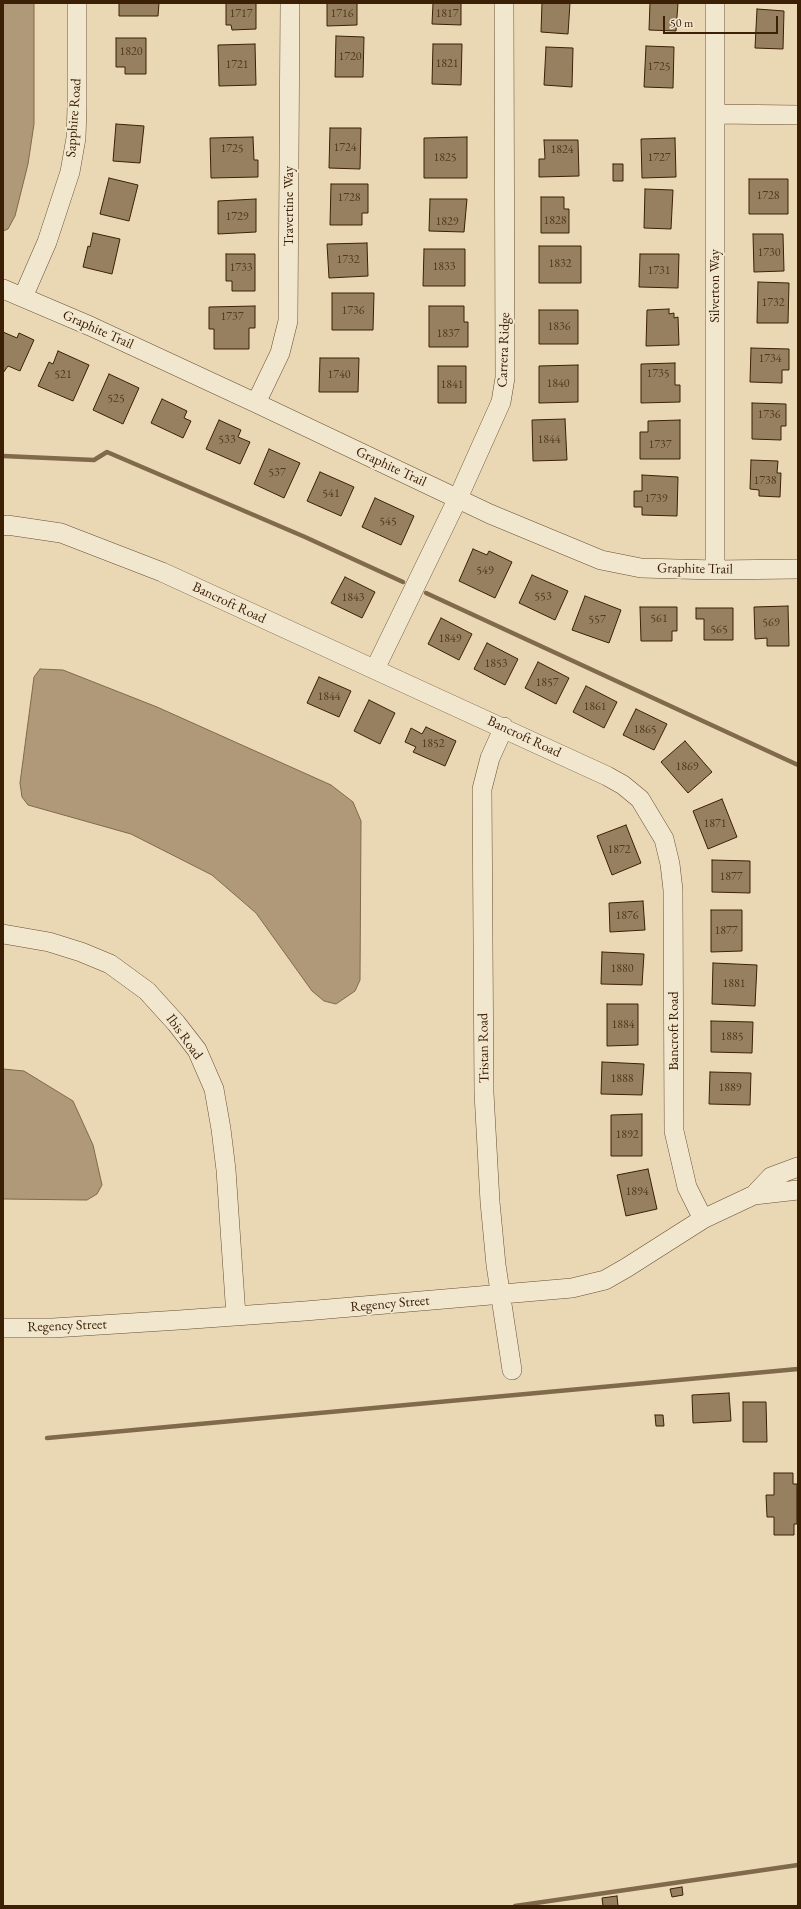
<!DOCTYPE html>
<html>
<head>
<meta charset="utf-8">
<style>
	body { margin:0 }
	#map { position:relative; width:801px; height:1909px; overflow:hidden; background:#ead8b4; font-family:"EB Garamond",serif }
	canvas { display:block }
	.frame { position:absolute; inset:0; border:4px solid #3c2006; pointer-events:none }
	.scale { position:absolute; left:663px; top:16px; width:115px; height:18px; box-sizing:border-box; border:2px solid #3c2006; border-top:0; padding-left:5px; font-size:12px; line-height:14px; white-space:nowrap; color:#3c2006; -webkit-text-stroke:3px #f1e6ce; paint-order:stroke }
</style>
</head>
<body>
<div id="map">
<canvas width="801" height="1909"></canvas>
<div class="frame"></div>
<div class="scale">50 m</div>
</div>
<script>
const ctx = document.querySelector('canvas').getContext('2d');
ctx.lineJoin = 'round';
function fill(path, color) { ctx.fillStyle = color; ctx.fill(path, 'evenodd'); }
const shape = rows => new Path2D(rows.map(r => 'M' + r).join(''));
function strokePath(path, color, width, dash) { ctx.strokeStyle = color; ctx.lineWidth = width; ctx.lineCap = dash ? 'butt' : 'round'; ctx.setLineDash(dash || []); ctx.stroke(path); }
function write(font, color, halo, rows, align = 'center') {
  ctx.font = font + ' "EB Garamond",serif'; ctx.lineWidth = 4; ctx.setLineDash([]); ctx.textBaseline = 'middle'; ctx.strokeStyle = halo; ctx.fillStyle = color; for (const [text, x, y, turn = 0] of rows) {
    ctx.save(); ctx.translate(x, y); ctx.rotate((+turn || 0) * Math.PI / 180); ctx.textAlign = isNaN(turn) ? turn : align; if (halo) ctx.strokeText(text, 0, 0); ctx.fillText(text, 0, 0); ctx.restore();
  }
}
const water = shape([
	[3,3,34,3,34,124,28,164,15,216,8,229,3,231,3,3],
	[40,669,63,670,157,707,331,785,353,802,361,821,360,980,355,991,336,1004,324,1001,312,991,256,913,212,875,131,834,28,805,22,797,20,783,34,677,40,669],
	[3,1069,24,1071,73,1101,93,1145,102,1185,97,1194,87,1200,3,1199,3,1069]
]);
fill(water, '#af9979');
strokePath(water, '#81694b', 1);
strokePath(shape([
	[3,456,94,460,107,452,305,537,403,582],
	[426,593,798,765],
	[47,1438,798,1369],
	[515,1906,798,1865]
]), '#81694b', 4.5);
const building = shape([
	[119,3,159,3,158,16,119,16,119,3],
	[226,3,256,3,256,29,232,30,231,25,226,25,226,3],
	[327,3,357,3,357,25,327,26,327,3],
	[433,3,461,3,461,25,432,24,433,3],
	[542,3,570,3,568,34,541,32,542,3],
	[650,3,678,3,676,31,649,30,650,3],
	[757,9,784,11,783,49,755,48,757,9],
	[336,36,364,37,363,77,335,77,336,36],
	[116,38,146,38,146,74,125,74,125,67,116,67,116,38],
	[255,44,256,85,219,86,218,45,255,44],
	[433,44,462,44,461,85,432,84,433,44],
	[646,46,674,47,673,88,644,87,646,46],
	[546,47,573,48,572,87,544,85,546,47],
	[116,124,144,126,140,163,113,161,116,124],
	[330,128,361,128,360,169,329,168,330,128],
	[253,137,254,160,258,160,258,177,211,178,210,138,253,137],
	[467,137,467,178,424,178,424,138,467,137],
	[675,138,676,177,642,178,641,139,675,138],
	[544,140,578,140,579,176,539,177,539,159,545,159,544,140],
	[613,164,623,164,623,181,613,181,613,164],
	[109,178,138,185,129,221,100,214,109,178],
	[749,179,788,179,788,214,749,214,749,179],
	[331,184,368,184,368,213,362,213,362,225,330,225,331,184],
	[645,189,673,190,671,229,644,228,645,189],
	[541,197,564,197,564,209,569,209,569,233,541,233,541,197],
	[256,199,256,232,218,234,218,201,256,199],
	[430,199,467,199,464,232,429,231,430,199],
	[93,233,120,239,112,274,83,267,88,246,90,247,93,233],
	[753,234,783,234,784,271,754,272,753,234],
	[367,243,368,276,329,278,327,244,367,243],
	[539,246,581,246,581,283,539,283,539,246],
	[424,249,465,249,465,286,423,286,424,249],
	[226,254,255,254,255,291,232,291,232,281,226,281,226,254],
	[640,254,679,254,678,288,639,287,640,254],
	[758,282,789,283,788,323,757,323,758,282],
	[332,293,374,293,373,330,332,330,332,293],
	[255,306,255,328,249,328,249,349,214,349,214,329,209,329,209,307,255,306],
	[429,306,464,306,464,322,468,322,468,347,429,347,429,306],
	[669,309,669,314,674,313,674,318,678,317,679,345,646,346,647,310,669,309],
	[539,310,578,310,578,344,539,344,539,310],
	[3,332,17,338,19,333,34,340,20,371,8,366,3,373,3,332],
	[751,348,789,349,789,370,782,370,782,383,750,382,751,348],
	[58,351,89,365,73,401,38,386,49,362,53,364,58,351],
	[320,358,359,358,358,392,319,392,320,358],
	[675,363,675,385,680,385,680,402,641,403,641,364,675,363],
	[578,365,578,402,539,403,539,366,578,365],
	[438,366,466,366,466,403,438,403,438,366],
	[109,374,139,388,123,424,93,410,109,374],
	[162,399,187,411,184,418,191,421,183,438,151,423,162,399],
	[752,403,786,404,786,426,781,426,781,440,752,439,752,403],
	[565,419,567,460,533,461,532,420,565,419],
	[219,420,241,430,238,437,250,442,240,464,206,449,219,420],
	[680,420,680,459,640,459,640,432,648,432,648,421,680,420],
	[269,449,300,463,284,498,254,484,269,449],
	[751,460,778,461,777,473,781,473,780,497,759,496,759,490,750,489,751,460],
	[320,472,354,487,341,516,307,501,320,472],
	[642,475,678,477,677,516,642,515,642,507,634,507,634,491,642,491,642,475],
	[375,498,414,516,401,545,362,527,375,498],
	[473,549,487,555,489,551,512,562,495,598,459,581,473,549],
	[532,575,568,591,555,620,519,603,532,575],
	[345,577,375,592,362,618,331,603,345,577],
	[585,596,621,610,609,643,572,630,585,596],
	[788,606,789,646,767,646,767,638,755,639,754,607,788,606],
	[640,607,677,607,677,631,672,631,672,641,641,641,640,607],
	[696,608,733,608,733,640,704,640,704,619,696,619,696,608],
	[441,618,472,634,459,660,428,644,441,618],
	[487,643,518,659,505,685,474,669,487,643],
	[538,662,569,678,556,704,525,688,538,662],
	[319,677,351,691,339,717,307,703,319,677],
	[586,686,617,702,604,728,573,712,586,686],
	[369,700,395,713,380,744,354,731,369,700],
	[636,709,667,724,654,750,623,735,636,709],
	[426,727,456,741,445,766,413,752,416,747,405,742,411,728,422,734,426,727],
	[685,741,712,772,688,793,661,762,685,741],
	[722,799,737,837,708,849,693,811,722,799],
	[626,825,641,863,612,875,597,836,626,825],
	[712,860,750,861,750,893,712,892,712,860],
	[643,901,645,930,610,932,609,903,643,901],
	[711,910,742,910,742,951,711,952,711,910],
	[602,952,644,954,642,985,601,984,602,952],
	[713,963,757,965,755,1006,712,1004,713,963],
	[607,1004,638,1004,638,1045,607,1046,607,1004],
	[711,1021,753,1022,752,1053,711,1052,711,1021],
	[602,1062,644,1064,642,1095,601,1094,602,1062],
	[710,1072,751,1073,750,1105,709,1104,710,1072],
	[642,1114,642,1156,611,1156,611,1115,642,1114],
	[648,1169,657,1209,626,1216,617,1175,648,1169],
	[729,1393,731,1421,693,1423,692,1395,729,1393],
	[743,1402,766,1402,767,1442,743,1442,743,1402],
	[655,1415,663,1415,664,1426,656,1426,655,1415],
	[774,1473,793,1473,793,1484,797,1484,797,1524,794,1524,794,1535,774,1535,774,1517,767,1517,766,1495,774,1495,774,1473],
	[682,1887,683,1895,672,1897,670,1889,682,1887],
	[617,1896,618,1906,603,1906,602,1898,617,1896]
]);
fill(building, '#968060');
strokePath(building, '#3c2006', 1);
const minor = shape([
	[715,3,715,570],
	[715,114,798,115],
	[3,289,90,326,256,403,490,514,601,560,641,568,715,570,798,569],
	[23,297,47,242,70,172,76,138,77,107,77,3],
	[256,403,280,353,288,321,290,3],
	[3,526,7,525,61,533,162,572,607,776,623,785,640,799,664,839,670,864,673,890,674,1131,687,1187,703,1219],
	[375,669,458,498,501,402,505,378,504,3],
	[504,727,490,758,482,789,484,1093,490,1202,496,1265,512,1370],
	[3,934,49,942,81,952,110,964,147,991,176,1023,197,1050,214,1089,221,1129,226,1170,236,1316],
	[754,1195,771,1177,798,1167],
	[3,1328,53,1328,179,1320,305,1311,572,1288,605,1280,626,1268,703,1219,754,1195,798,1190]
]);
strokePath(minor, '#684e32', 20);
strokePath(minor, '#f1e6ce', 19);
write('12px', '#52381c', null, [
	["1717",241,14],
	["1716",342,14],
	["1817",447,14],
	["1820",131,52],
	["1720",350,57],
	["1821",447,64],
	["1721",237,65],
	["1725",659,67],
	["1724",345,148],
	["1725",232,149],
	["1824",562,150],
	["1825",445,158],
	["1727",659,158],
	["1728",768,196],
	["1728",349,198],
	["1729",237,217],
	["1828",555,221],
	["1829",447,222],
	["1730",769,253],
	["1732",348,260],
	["1832",560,264],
	["1833",444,267],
	["1733",241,268],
	["1731",659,271],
	["1732",773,303],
	["1736",353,311],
	["1737",232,317],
	["1836",559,327],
	["1837",448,334],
	["1734",770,359],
	["1735",658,374],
	["521",63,375],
	["1740",339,375],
	["1840",558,384],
	["1841",452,385],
	["525",116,399],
	["1736",769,415],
	["533",227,440],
	["1844",549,440],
	["1737",660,445],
	["537",277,473],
	["1738",765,481],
	["541",331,494],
	["1739",656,499],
	["545",388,522],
	["549",485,571],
	["553",543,597],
	["1843",353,598],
	["561",659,619],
	["557",597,620],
	["569",771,623],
	["565",719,630],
	["1849",450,639],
	["1853",496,664],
	["1857",547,683],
	["1844",329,697],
	["1861",595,707],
	["1865",645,730],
	["1852",433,744],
	["1869",687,767],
	["1871",715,824],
	["1872",619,850],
	["1877",731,877],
	["1876",627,916],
	["1877",726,931],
	["1880",622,969],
	["1881",734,984],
	["1884",623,1025],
	["1885",732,1037],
	["1888",622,1079],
	["1889",730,1088],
	["1892",627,1135],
	["1894",637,1192]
]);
write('14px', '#3c2006', '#f1e6ce', [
	["Sapphire Road",74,118,-86],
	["Travertine Way",289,206,-90],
	["Silverton Way",715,286,-90],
	["Graphite Trail",98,330,24],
	["Carrera Ridge",504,350,-88],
	["Graphite Trail",391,467,25],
	["Graphite Trail",695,569,1],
	["Bancroft Road",229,603,25],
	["Bancroft Road",524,737,25],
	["Bancroft Road",674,1031,-90],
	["Ibis Road",184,1037,54],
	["Tristan Road",484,1048,-91],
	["Regency Street",390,1304,-5],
	["Regency Street",67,1326,-2]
]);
</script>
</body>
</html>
